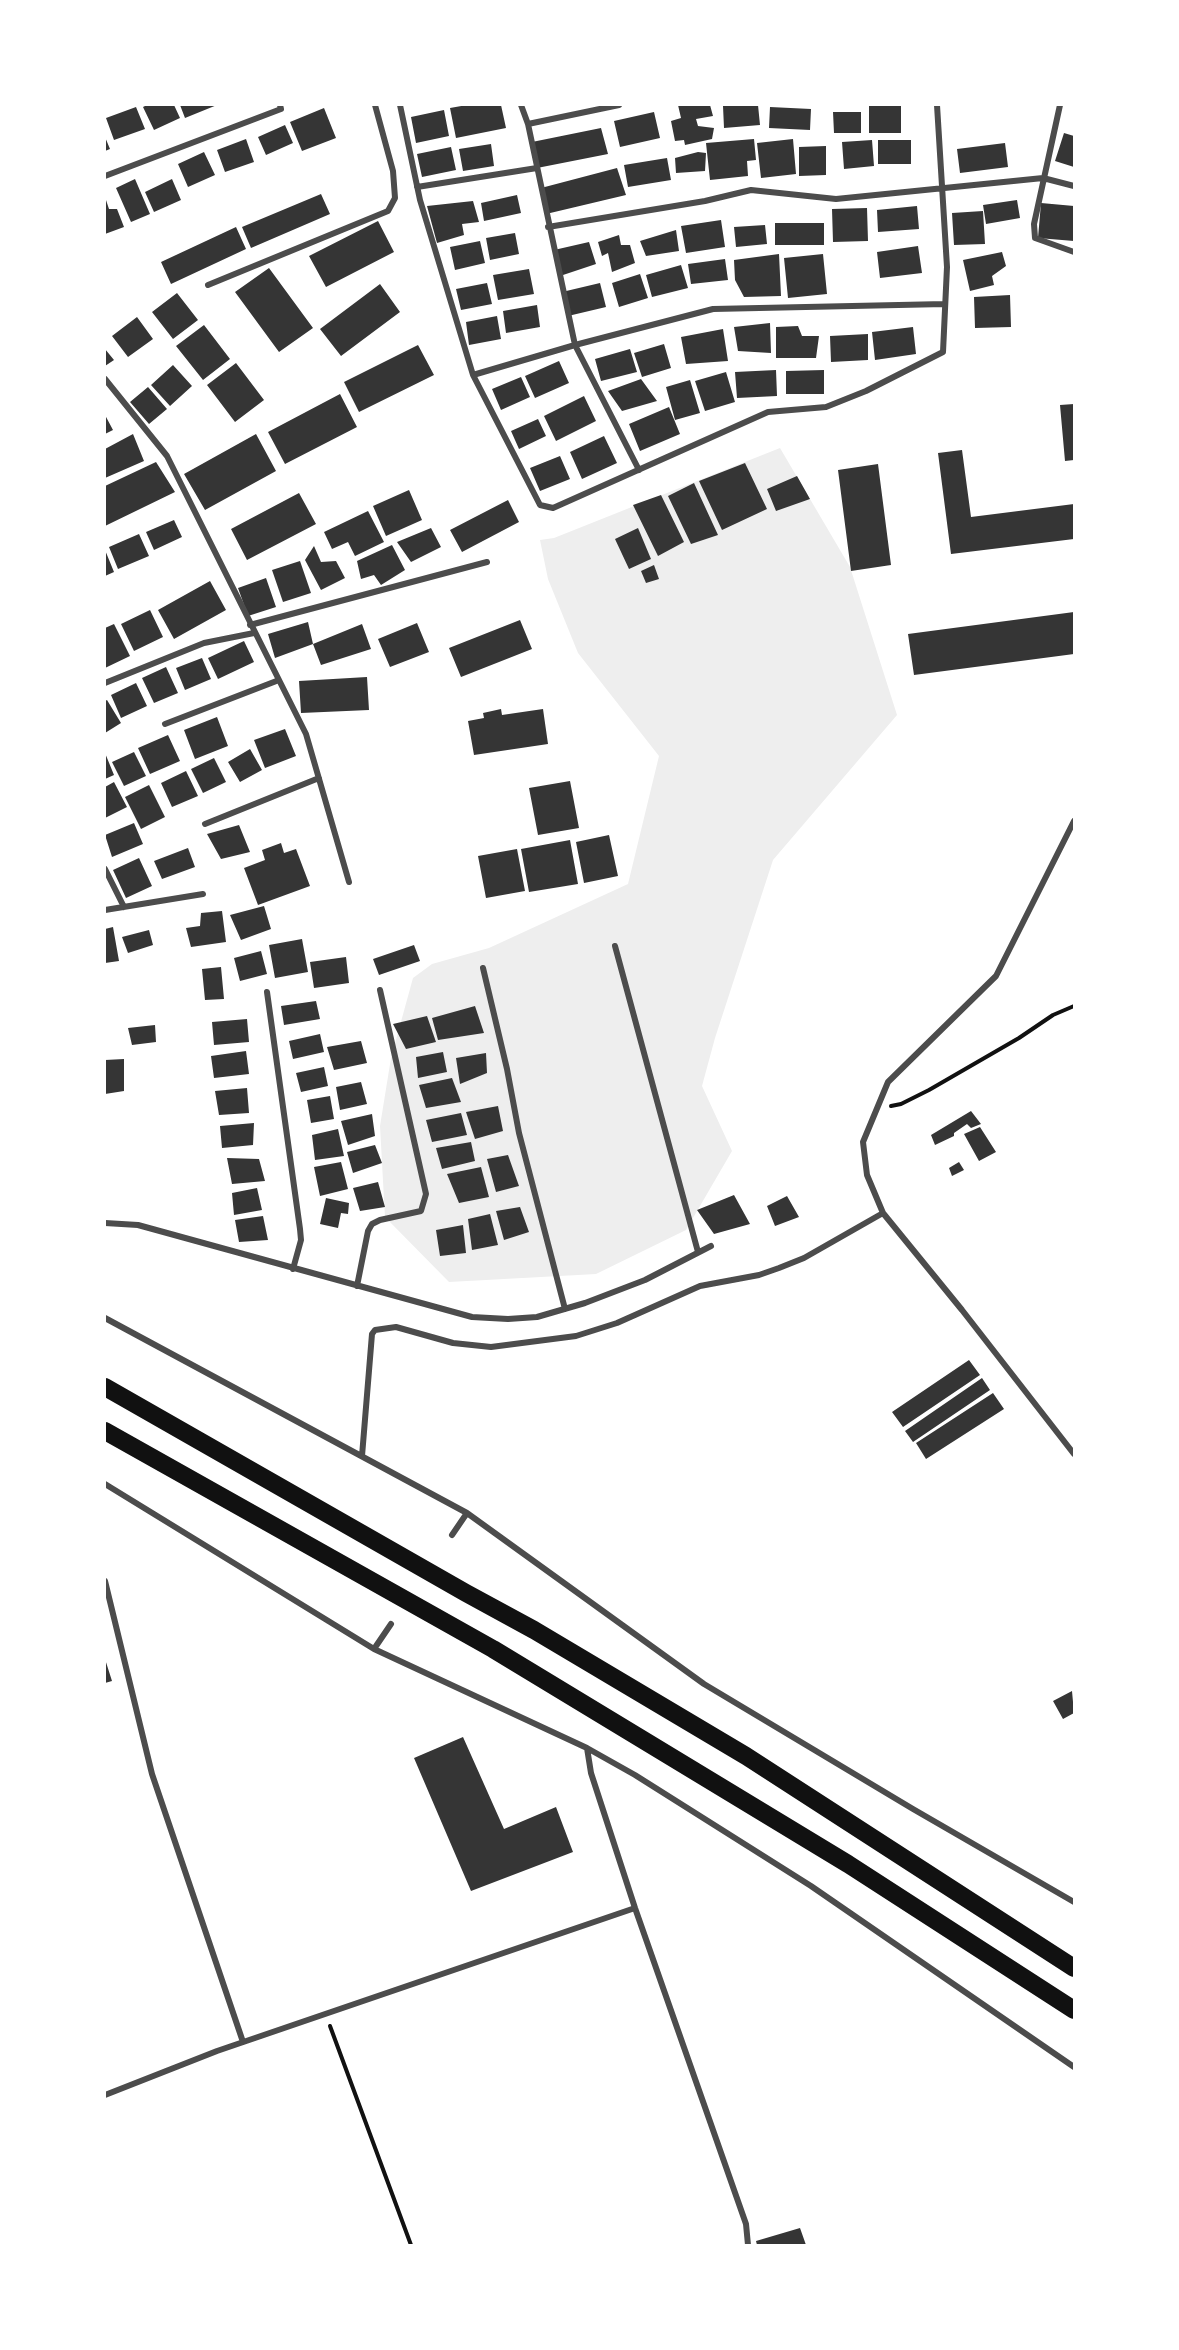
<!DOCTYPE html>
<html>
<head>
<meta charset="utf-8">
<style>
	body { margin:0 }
	#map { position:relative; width:1179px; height:2350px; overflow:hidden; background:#fff; font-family:Rubik,sans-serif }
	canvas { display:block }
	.frame { position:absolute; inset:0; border:106px solid #fff; pointer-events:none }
</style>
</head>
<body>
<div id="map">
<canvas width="1179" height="2350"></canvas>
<div class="frame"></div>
</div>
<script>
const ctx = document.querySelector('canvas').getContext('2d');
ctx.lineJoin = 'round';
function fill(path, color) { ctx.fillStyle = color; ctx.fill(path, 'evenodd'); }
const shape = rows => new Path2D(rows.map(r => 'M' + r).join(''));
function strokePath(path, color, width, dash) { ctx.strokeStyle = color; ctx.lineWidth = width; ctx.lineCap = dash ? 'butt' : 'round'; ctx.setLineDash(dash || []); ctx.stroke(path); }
fill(shape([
	[780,448,850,567,897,715,773,860,715,1038,702,1086,732,1151,686,1230,596,1274,449,1282,385,1217,380,1126,391,1058,413,978,432,964,489,948,628,884,659,756,578,653,548,579,540,540,554,538]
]), '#eee');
fill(shape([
	[147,105,174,105,180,118,154,130,143,107],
	[180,105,217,105,185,118],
	[467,105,501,105,506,128,456,138,450,108],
	[678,105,710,105,713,116,696,119,698,126,714,128,712,139,685,145,684,140,675,141,671,121,681,118],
	[758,105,760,125,724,128,723,106],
	[869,105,901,105,901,133,869,133],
	[136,107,145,129,114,140,106,118],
	[770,107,811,109,810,130,769,128],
	[324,108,336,138,302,151,290,122],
	[444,110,449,136,416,143,411,117],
	[654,112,660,138,620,147,614,121],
	[833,112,861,112,861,133,834,133],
	[285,125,293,143,266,155,258,137],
	[601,128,608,154,537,168,532,142],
	[1064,133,1074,136,1074,167,1055,161],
	[105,137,110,149,105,151],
	[246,139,254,162,225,172,217,150],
	[754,139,756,160,747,161,748,176,710,180,706,143],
	[793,139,796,174,761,178,757,143],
	[872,140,874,166,844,169,842,142],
	[878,140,911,140,911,164,878,164],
	[1005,143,1008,167,960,173,957,149],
	[491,144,494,166,463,171,459,149],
	[826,146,826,175,799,176,799,147],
	[451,147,456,170,422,177,417,154],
	[204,152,215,175,188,187,178,164],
	[698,152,706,153,705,171,676,173,675,158],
	[667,158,671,180,628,187,624,165],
	[617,168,626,195,546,214,541,188],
	[135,179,150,214,131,222,116,188],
	[172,179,181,200,154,212,145,192],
	[321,194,330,214,251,248,242,227],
	[517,195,521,213,484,221,481,203],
	[105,197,109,209,117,209,124,227,105,234],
	[1017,200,1020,218,986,224,983,205],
	[473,201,479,222,462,224,464,235,437,243,427,206],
	[1041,203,1074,206,1074,241,1038,238],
	[917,206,919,229,878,232,877,210],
	[867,208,868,241,833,242,832,209],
	[983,211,985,244,954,245,952,213],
	[721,220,725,247,686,253,681,226],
	[378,221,394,252,326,287,309,256],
	[775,223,824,223,824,245,775,245],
	[765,225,767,244,736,247,734,227],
	[236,227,246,249,171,284,161,262],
	[676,230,679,251,646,256,640,241],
	[515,233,519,254,490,260,486,238],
	[619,235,621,245,630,245,635,263,612,272,608,253,602,256,598,242],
	[480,241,485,263,455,270,450,247],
	[589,242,596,264,560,276,554,250],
	[918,246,922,273,880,278,877,252],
	[1002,252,1006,266,992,276,994,285,970,291,963,260],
	[779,254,781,296,744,297,735,280,734,260],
	[823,254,827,294,788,298,784,258],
	[725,259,728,280,691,284,688,264],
	[681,265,688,288,652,297,646,275],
	[269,268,313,328,279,352,235,292],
	[529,269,534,294,498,300,493,275],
	[640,274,648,298,619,307,612,283],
	[487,283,492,304,461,310,456,289],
	[600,283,606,307,568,316,562,292],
	[380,284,400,312,341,356,320,329],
	[177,293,198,320,173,339,152,312],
	[1010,295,1011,327,975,328,974,297],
	[537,305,540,327,506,333,503,311],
	[497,316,501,339,469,345,466,322],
	[137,317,153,339,128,357,112,336],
	[770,323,771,353,738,351,734,327],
	[204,325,230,359,203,380,176,346],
	[798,326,802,336,819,336,816,358,776,358,776,327],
	[913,327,916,354,875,360,872,332],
	[723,329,728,361,686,364,681,337],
	[868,334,868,360,831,362,830,336],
	[664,344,671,368,642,377,634,353],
	[418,345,434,375,359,412,344,382],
	[105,349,114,360,105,366],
	[630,349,637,372,601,381,595,359],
	[559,361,569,383,535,398,525,376],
	[236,363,264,400,235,422,207,385],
	[173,365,192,386,170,406,151,385],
	[776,370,777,396,737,398,735,372],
	[824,370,824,394,786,394,786,371],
	[726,372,735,402,705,411,695,381],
	[521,377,530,397,501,410,492,389],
	[641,379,657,401,622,411,608,391],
	[690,380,700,413,675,420,666,387],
	[148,387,167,409,149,424,130,402],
	[340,394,357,427,285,464,268,432],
	[584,396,596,421,556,441,544,416],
	[1074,404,1074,460,1065,461,1060,405],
	[669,407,680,434,640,451,629,424],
	[105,415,113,430,105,434],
	[538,419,546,436,519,449,511,431],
	[133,434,144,461,105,478,105,449],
	[256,434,276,471,205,510,184,474],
	[604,436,617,463,582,479,570,452],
	[962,450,971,517,1074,504,1074,539,951,554,938,453],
	[560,456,570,479,540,491,530,468],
	[156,462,175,492,105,526,105,486],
	[745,463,767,509,722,530,699,481],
	[878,464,891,565,851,571,838,470],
	[797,476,810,499,776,511,767,489],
	[694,483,718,535,691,544,668,496],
	[409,490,422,520,386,536,373,506],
	[299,493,316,524,247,560,231,529],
	[661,495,684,542,658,556,633,505],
	[508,500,519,522,462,552,450,530],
	[368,511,384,542,355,556,348,542,332,549,324,532],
	[174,520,182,537,154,550,146,532],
	[431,528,441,547,411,562,397,542],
	[638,528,651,559,629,569,615,539],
	[139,534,149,556,118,569,109,547],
	[392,545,405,570,381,585,374,575,361,579,357,561],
	[314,546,321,562,336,561,345,578,321,590,305,560],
	[105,550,114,572,105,576],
	[300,561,311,593,283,602,272,570],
	[654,565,659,579,646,583,641,571],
	[266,578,276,607,248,616,238,588],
	[210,581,226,610,174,639,158,610],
	[150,610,163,637,134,651,121,624],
	[1074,612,1074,654,914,675,908,634],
	[520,620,532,649,461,677,449,648],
	[308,622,313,644,275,658,268,634],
	[417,623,429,652,390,667,378,639],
	[114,624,130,656,105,668,105,628],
	[362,624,371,649,321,665,313,644],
	[244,641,254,662,218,679,208,658],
	[202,658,211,679,185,690,176,668],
	[166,667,178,693,154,703,142,678],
	[367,677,369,710,301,713,299,681],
	[136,683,147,706,121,718,111,695],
	[107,700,121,723,105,733,105,701],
	[501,709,502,715,543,709,548,744,474,755,468,721,484,718,483,713],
	[217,717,228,746,195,759,184,730],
	[285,729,296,756,265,768,254,740],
	[168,735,180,761,150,774,138,748],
	[250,749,262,770,240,782,228,762],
	[134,752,146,776,124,786,112,762],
	[105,753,114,775,105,779],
	[214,758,226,782,203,793,191,769],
	[186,771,198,796,172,807,161,783],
	[570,781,579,828,538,835,529,788],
	[114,782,127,807,105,818,105,787],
	[149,785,165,817,141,829,125,797],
	[134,823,143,844,112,857,105,835],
	[239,825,250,852,221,859,207,834],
	[609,835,618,876,584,883,576,842],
	[570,840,578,884,529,892,521,849],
	[281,843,284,853,296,849,310,886,258,905,244,868,265,860,262,850],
	[188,848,195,867,162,879,154,861],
	[517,849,525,891,486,898,478,856],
	[139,858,152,886,126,898,113,870],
	[264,906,271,929,241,940,230,915],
	[222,911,226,942,191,947,186,928,200,926,201,913],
	[113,927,119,961,105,963,105,929],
	[149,930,153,945,128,953,122,937],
	[302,939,308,972,275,978,269,945],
	[414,945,420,961,379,975,373,959],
	[261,951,267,974,240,981,234,958],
	[346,957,349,983,314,988,310,962],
	[221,967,224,999,205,1000,202,969],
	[316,1001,320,1019,284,1025,281,1006],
	[475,1006,484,1033,438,1040,432,1018],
	[427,1016,436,1042,406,1049,393,1024],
	[247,1019,249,1042,214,1045,212,1022],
	[155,1025,156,1042,132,1045,128,1028],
	[320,1034,324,1052,293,1059,289,1041],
	[361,1041,367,1063,334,1070,327,1047],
	[246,1051,249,1074,214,1078,211,1056],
	[443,1052,447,1072,418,1078,416,1057],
	[486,1053,487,1073,460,1084,456,1058],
	[124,1059,124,1091,105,1094,105,1060],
	[324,1067,328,1086,301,1092,296,1073],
	[452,1078,461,1102,426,1108,419,1085],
	[361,1082,367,1104,340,1110,336,1087],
	[247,1088,249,1113,219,1115,215,1091],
	[330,1096,334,1119,311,1123,307,1100],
	[498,1106,503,1131,475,1139,466,1112],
	[971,1111,981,1124,971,1128,967,1124,954,1133,954,1136,935,1145,931,1135],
	[461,1113,467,1135,432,1142,426,1120],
	[372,1114,375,1136,348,1145,341,1121],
	[254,1123,253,1145,222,1148,220,1126],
	[980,1127,996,1152,979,1161,964,1134],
	[338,1129,344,1156,315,1160,312,1135],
	[471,1142,475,1161,442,1169,436,1148],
	[375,1145,382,1163,353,1173,347,1152],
	[508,1155,519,1186,496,1192,487,1159],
	[227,1158,259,1159,265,1181,232,1184],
	[341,1162,348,1189,320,1196,314,1167],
	[959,1162,964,1170,952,1176,949,1168],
	[481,1167,489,1197,459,1203,447,1174],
	[378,1182,385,1207,360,1211,353,1188],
	[257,1188,262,1210,234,1215,232,1193],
	[734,1195,750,1224,714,1234,697,1210],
	[787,1196,799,1217,775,1226,767,1206],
	[326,1198,349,1203,348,1214,341,1213,338,1228,320,1224],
	[520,1207,529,1232,504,1240,496,1211],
	[490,1214,498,1245,472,1250,468,1219],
	[263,1216,268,1240,239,1242,235,1220],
	[463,1225,466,1253,440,1256,436,1230],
	[969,1360,980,1375,903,1427,892,1412],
	[982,1378,990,1390,913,1442,905,1431],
	[993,1393,1004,1409,926,1459,916,1443],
	[105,1659,112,1681,105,1683],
	[1072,1691,1074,1713,1063,1719,1053,1701],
	[463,1737,504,1829,556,1807,573,1852,471,1891,414,1758],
	[800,2228,806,2245,757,2245,756,2241]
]), '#353535');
strokePath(shape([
	[891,1106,901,1104,929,1090,1019,1038,1053,1015,1074,1006],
	[330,2026,411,2245]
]), '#111', 4);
strokePath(shape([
	[400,105,420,200,473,375,540,505,553,508,768,412,826,407,866,391,943,352,947,267,937,105],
	[521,105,528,124,575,345,639,470],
	[1060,105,1034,224,1035,238,1074,252],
	[528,124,619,105],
	[105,176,281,109,280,105],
	[417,187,537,168],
	[548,227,705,201,751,190,836,199,1043,178,1074,186],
	[208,285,388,211,395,198,393,171,375,105],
	[473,375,575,345,713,309,945,304],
	[105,379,167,456,306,734,349,882],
	[250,625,487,562],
	[105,683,204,643,254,633],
	[165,724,279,680],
	[1074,821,996,976,888,1082,863,1142,867,1175,883,1213,962,1310,1074,1454],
	[205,824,319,778],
	[105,869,124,907],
	[105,910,203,894],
	[615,946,698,1252],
	[483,968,507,1069,519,1133,565,1309],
	[267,992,300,1229,301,1240,293,1269],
	[105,1223,138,1225,472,1317,508,1319,537,1317,585,1303,645,1280,711,1246],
	[357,1286,368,1231,372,1224,380,1220,421,1211,426,1194,380,990],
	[105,1318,467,1513,704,1684,913,1809,1074,1902],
	[362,1456,372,1334,375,1330,396,1327,453,1343,491,1347,576,1336,617,1323,700,1286,759,1275,779,1268,804,1258,883,1213],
	[105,1484,374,1649,587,1748,635,1775,811,1886,1074,2067],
	[452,1535,467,1513],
	[105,1581,152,1774,243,2042],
	[374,1649,391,1624],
	[587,1748,591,1773,635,1908,746,2224,748,2245],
	[105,2095,217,2051,635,1908]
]), '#4c4c4c', 6);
strokePath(shape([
	[105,1387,466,1593,534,1630,746,1756,1074,1968],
	[105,1431,493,1649,848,1864,1074,2010]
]), '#111', 18);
</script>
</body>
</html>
